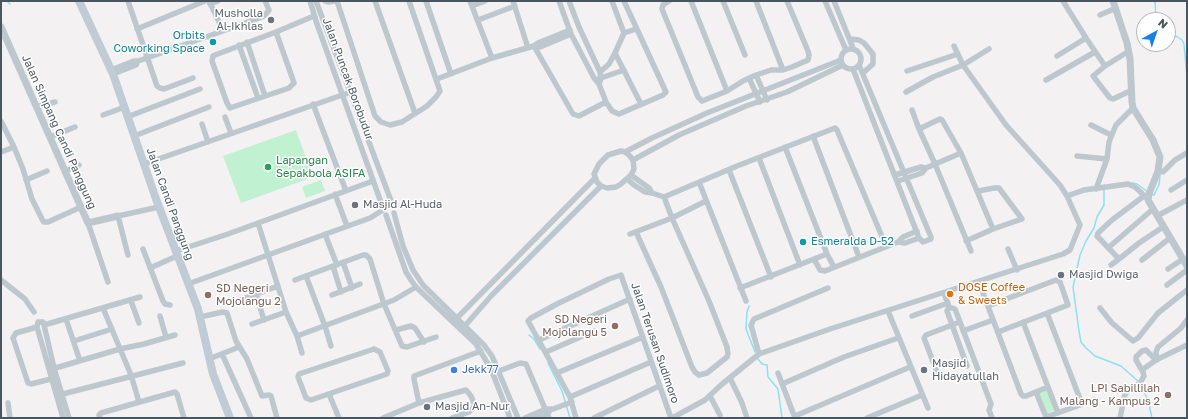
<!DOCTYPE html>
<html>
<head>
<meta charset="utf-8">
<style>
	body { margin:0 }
	#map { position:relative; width:1188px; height:419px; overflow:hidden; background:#f4f1f2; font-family:"Golos Text",sans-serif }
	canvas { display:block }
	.frame { position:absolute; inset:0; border:2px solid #49565f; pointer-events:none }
	.north { position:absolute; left:1136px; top:12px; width:40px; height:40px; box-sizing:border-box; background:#fff; border:1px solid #b6bbbf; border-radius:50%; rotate:40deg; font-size:11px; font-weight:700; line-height:16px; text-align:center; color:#49565f }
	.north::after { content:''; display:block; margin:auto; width:14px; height:18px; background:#1780e8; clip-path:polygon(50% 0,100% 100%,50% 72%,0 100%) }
</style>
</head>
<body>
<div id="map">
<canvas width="1188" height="419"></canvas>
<div class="frame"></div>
<div class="north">N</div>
</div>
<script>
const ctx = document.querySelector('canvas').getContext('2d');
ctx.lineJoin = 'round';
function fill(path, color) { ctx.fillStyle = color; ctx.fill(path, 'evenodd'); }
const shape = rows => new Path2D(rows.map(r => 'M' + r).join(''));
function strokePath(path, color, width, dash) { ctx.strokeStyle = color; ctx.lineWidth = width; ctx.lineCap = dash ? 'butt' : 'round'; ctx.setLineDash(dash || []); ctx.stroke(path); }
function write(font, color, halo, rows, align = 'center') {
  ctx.font = font + ' "Golos Text",sans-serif'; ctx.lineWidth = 3; ctx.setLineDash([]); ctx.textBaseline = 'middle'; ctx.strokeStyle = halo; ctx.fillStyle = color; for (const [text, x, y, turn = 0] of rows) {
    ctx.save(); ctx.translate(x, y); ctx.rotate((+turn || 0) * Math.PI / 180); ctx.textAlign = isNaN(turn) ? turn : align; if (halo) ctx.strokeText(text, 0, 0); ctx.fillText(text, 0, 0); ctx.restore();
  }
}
fill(shape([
	[296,130,313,177,241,203,223,156],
	[321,180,325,191,306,198,302,187],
	[1047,390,1055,410,1047,413,1039,393]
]), '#c0f1d0');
strokePath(shape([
	[7,1,10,4],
	[1155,1,1156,20],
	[1168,38,1176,36,1182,40,1184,44,1187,77],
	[1132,183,1137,184,1148,192],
	[1104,189,1104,205,1097,217,1094,228,1086,241,1080,255,1073,287,1079,331,1081,342,1086,348,1095,356,1121,366,1139,382],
	[1151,194,1154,195,1159,185,1160,175],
	[749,306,747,312,746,329,755,352],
	[529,335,534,339,540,349],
	[758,359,762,364,767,365,768,377,778,389,782,418],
	[548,363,562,391,570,418],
	[1141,386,1148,400,1152,418]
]), '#8de0ee', 1.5);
strokePath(shape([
	[128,1,157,86,160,88,164,89,193,78],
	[209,1,223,30],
	[310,1,317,24,383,208],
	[316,1,393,206],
	[325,1,329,2,334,1],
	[337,1,375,116,381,122,390,125,402,122,427,106,436,97,440,91,409,1],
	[375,1,415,113],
	[426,1,451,74],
	[470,1,492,58],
	[513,1,528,48],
	[559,1,571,34,594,78,599,84,606,102,612,111,619,114,663,95,666,92,624,1],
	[569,1,579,27,600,72,601,79,599,84],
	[612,1,624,33],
	[669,1,663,5,662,9,698,97,702,101,727,91,743,81,756,75,771,70,783,70,792,67,808,60,809,55,808,51,787,1],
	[691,1,727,91],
	[723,1,745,55],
	[756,1,783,70],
	[825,1,846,50],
	[834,1,853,48],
	[1063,1,1086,38,1105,66],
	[210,4,218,1],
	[472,6,485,1],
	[1100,15,1116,8],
	[478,20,515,6],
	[137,29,205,1],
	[636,29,624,33,615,53,641,104],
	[276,32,292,77,294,83,289,88,230,108,227,103,212,61,213,56,215,55,276,32,314,16],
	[850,39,859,40,864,43,873,54,873,64,863,73],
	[247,42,265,96],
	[239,45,258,98],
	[534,46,573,114,579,116,606,102],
	[534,46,540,47,571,34],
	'841 59a10 10 0 1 1 20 0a10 10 0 1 1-20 0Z',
	[1129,51,1105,66,1093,76,1110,98,1113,99,1130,91],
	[1057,56,1086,38],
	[853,69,919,238,923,242,931,239,931,237,859,65],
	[111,70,134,61,138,61,147,58,262,17,266,14,269,10,265,1],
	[907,71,958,54],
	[600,72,609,64,615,53],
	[113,74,136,65,138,61],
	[756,75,767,100],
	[749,78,760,102],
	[437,79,492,58,534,46,538,43,570,30],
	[598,79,624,70],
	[1046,80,1095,52],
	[906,92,933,77,963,65,989,49],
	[313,104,346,191],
	[36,107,55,102],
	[912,110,919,129,935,164,971,251],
	[103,115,125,107],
	[127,117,200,89],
	[225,117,231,133],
	[1,121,14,147,23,169,32,199,43,221,44,222,48,222,81,207],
	[202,124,208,142],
	[1091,125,1111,135],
	[919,129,940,119,942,120,961,153,993,229],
	[134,136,209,107],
	[813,136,859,257],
	[50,137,75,127],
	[785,147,827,254,834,267],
	[1,152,14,147],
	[625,152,629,155,633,160,634,169,631,175,621,184,616,187,607,188,601,186,597,182,594,174,599,164,608,155,621,151,625,152,652,138,707,113,841,60],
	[1077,156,1107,159],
	[759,158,800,265],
	[633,160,679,135,746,106,787,92,843,65],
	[144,164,351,92],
	[729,170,771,277],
	[66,171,79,165],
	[1158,171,1163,172,1175,160,1187,153],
	[631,175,649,188,652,193],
	[895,175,921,167,926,168],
	[627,179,634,185,645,192,652,193,664,197,737,166,835,128,837,130,886,246],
	[26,180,47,171],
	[898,181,922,173,926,168,961,153],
	[699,182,746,301],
	[1096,189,1107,159,1109,142,1113,132,1116,125,1133,108],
	[1171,190,1187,180],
	[335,194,347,226],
	[1067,196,1084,190,1128,184,1135,187,1147,198],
	[1144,196,1112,220,1098,233,1097,236,1119,259,1139,243,1163,227],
	[394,213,403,246,413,270,423,285,484,345,492,356,518,418],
	[386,215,406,272,411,280,416,287,476,344,491,369,510,418],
	[1157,216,1187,200],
	[88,223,108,282],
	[258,223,286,312,297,336,394,300,416,287],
	[636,232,661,287,692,367,695,372,699,375,707,373,727,357,728,354,727,347,709,301,672,218,664,197],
	[325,234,337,265],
	[630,234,672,218,706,201],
	[966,241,993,229,1022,219,999,188,994,188,978,191],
	[898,242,905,243,919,238],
	[1108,248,1153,209],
	[143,249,163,301,165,304,170,305],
	[1008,249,1017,270],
	[176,251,228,234,373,181],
	[128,255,118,216,159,207],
	[814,259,827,254],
	[1142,260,1170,238],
	[343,262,352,288],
	[1111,265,1119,259],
	[333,266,341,292],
	[150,268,177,256],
	[1168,269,1183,259],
	[306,276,325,326,331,346],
	[1,280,25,299,34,312],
	[295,280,363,255,366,255,370,259,384,304,402,346,407,347,436,337],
	[188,284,370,218,383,210],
	[1167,285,1187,270],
	[740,288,814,259,820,270,825,271,898,242,903,237,917,231],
	[944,293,949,307,955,309,960,322,991,404,989,410,992,418],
	[983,293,1021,394,1023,396,1026,396,1048,387],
	[256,294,264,320],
	[332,295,360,284],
	[131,301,139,323],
	[232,303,278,286],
	[988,306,1056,280,1060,282,1068,305,998,332],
	[949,307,947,311,967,366],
	[103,308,131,375,139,402],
	[1100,308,1112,323,1133,341,1138,338,1158,313,1187,290],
	[888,311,928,408],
	[1047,313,1082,404],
	[160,316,166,337],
	[912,316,948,303],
	[200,317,223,312,227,313,236,341,247,359,262,396,269,395,271,396,277,418],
	[66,319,80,361],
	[455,320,595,178],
	[1023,322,1058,413],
	[252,324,286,312],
	[44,325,140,297],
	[37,327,16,333,13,338,28,383,31,384,51,379],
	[463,328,491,296,601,186],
	[396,330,411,326,415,328,424,342],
	[963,331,993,320],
	[297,336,302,353],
	[539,340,630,299],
	[74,341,112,329],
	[374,349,380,352,388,371,387,374,311,400,306,398,298,377,299,374,374,349],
	[546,352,594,331],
	[222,354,251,418],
	[759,354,751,325,754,319,828,288],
	[209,359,239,347],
	[1157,360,1156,352,1158,347,1181,328,1187,320],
	[52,369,120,349,144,344,175,335],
	[1142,370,1156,360,1187,345],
	[499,371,520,363,526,364,549,418],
	[937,372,924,338,926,335,960,322],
	[557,373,643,337],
	[778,373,795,418],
	[730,378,742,403,747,418],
	[782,384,844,357,898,338],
	[1036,392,1046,417,1094,400],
	[329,394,339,418],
	[59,395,183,363],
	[710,396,720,415],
	[570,397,651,362],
	[8,403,10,418],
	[419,403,414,379,414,376,481,351],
	[795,416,910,367],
	[63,418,37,327,38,322,43,322,44,325,54,368,69,418],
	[100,418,99,415,101,413,175,392,177,394,184,418],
	[383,418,419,403,466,390,471,396,475,406,469,412,452,418],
	[525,418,546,409,553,409,572,402],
	[537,418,549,412],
	[576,418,570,397,528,321,531,318,557,304,609,279,621,275,671,418],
	[594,418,659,386],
	[672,418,705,400,721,385,759,354,830,329,1063,254,1070,250,1080,225,1067,196,1060,185,1006,125,963,65,954,46],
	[867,418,922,395],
	[1120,418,1125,394,1130,389,1140,383,1144,376,1143,372,1136,360,1136,357,1142,351,1146,350,1156,360]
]), '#bdc7ce', 5.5);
strokePath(shape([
	[1113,1,1127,43,1130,59,1132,102,1133,108,1153,140,1160,157,1158,171,1149,194,1148,200,1187,266],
	[1,27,88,223,118,216]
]), '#bdc7ce', 7);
strokePath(shape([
	[79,1,113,74,156,199,198,309,213,374,230,418]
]), '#bfcbd5', 8);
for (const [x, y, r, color] of [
	[271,20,4,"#6b7280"],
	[213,42,4,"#0f9aa8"],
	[268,167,4,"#2e9e5b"],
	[355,205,4,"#6b7280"],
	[803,242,4,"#0f9aa8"],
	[1061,275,4,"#6b7280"],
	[950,294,4,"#e8710a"],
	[208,295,4,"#8d6e63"],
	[615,326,4,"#8d6e63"],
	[454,370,4,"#3f7fe0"],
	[924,370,4,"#6b7280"],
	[1168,395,4,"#8d6e63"],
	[427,407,4,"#6b7280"]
]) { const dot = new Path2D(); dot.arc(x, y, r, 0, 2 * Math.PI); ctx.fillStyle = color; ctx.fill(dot); strokePath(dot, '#fff', 1.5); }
write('11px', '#5b616d', '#fff', [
	["Musholla",263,14,"right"],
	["Al-Ikhlas",263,27,"right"],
	["Masjid Al-Huda",363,205],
	["Masjid Dwiga",1069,275],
	["Masjid",932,364],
	["Hidayatullah",932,377],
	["Masjid An-Nur",435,407]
], 'left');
write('11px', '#0d838f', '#fff', [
	["Orbits",205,36],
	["Coworking Space",205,49],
	["Esmeralda D-52",811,242,"left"]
], 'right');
write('11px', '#49565f', '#fff', [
	["Jalan Puncak Borobudur",348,79,70],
	["Jalan Simpang Candi Panggung",59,132,66],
	["Jalan Candi Panggung",170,204,70],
	["Jalan Terusan Sudimoro",655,343,71]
]);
write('11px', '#27864d', '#fff', [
	["Lapangan",276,161],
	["Sepakbola ASIFA",276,174]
], 'left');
write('11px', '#c56008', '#fff', [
	["DOSE Coffee",958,288],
	["& Sweets",958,301]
], 'left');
write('11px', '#785e54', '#fff', [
	["SD Negeri",216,289,"left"],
	["Mojolangu 2",216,302,"left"],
	["SD Negeri",607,320],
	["Mojolangu 5",607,333],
	["LPI Sabillilah",1160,389],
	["Malang - Kampus 2",1160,402]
], 'right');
write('11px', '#366cbe', '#fff', [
	["Jekk77",462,370]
], 'left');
</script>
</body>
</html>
